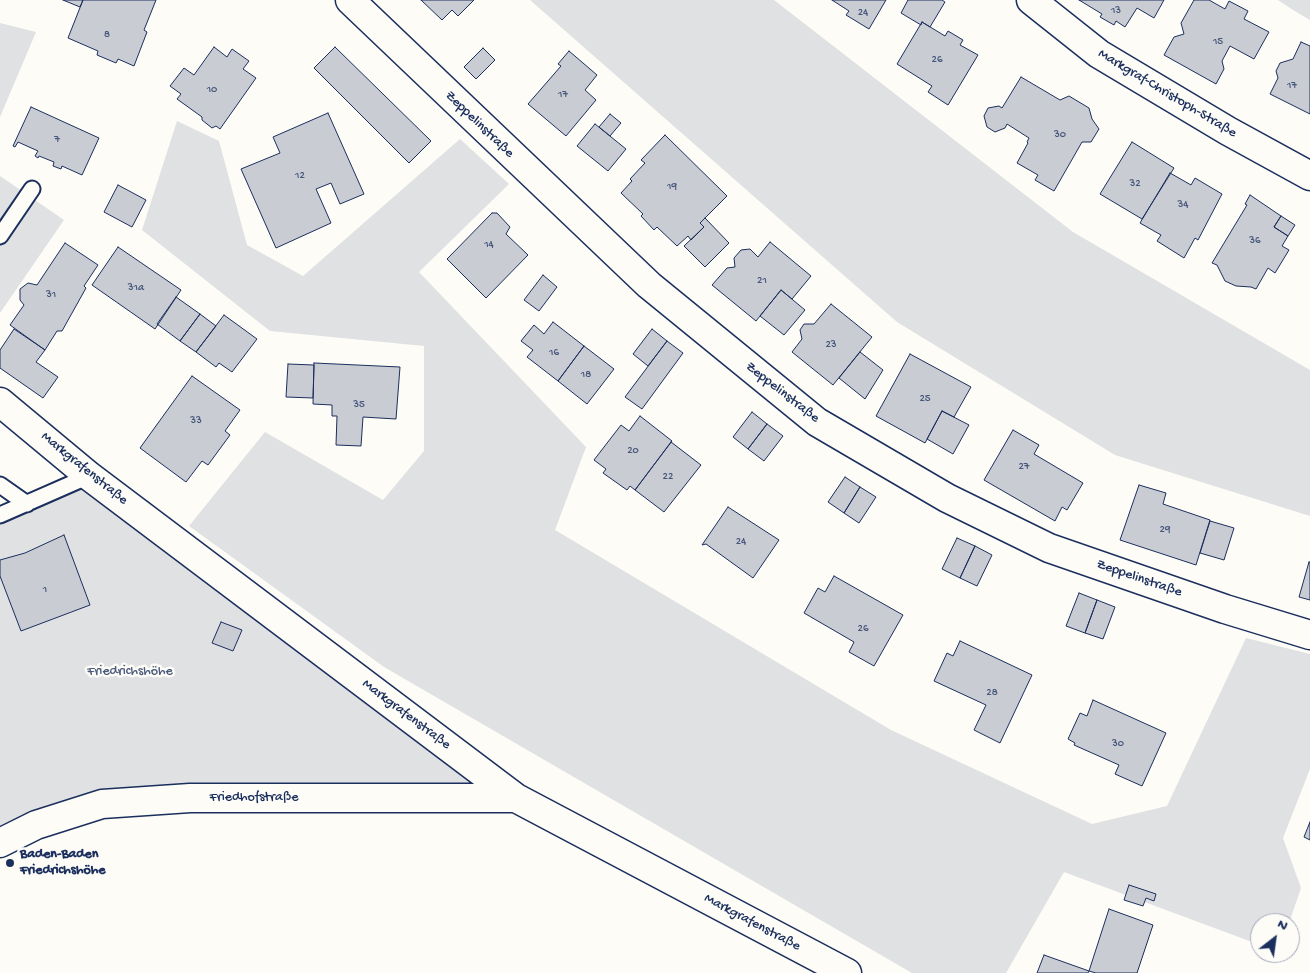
<!DOCTYPE html>
<html>
<head>
<meta charset="utf-8">
<style>
	body { margin:0 }
	#map { position:relative; width:1310px; height:973px; overflow:hidden; background:#fdfcf7; font-family:"Gochi Hand",sans-serif }
	canvas { display:block }
	.north { position:absolute; left:1250px; top:913px; width:50px; height:50px; box-sizing:border-box; background:#fdfcf7; border:1px solid #a3aaba; border-radius:50%; rotate:30deg; font-size:14px; font-weight:700; line-height:20px; text-align:center; color:#1b2f5e }
	.north::after { content:''; display:block; margin:auto; width:18px; height:22px; background:#1b2f5e; clip-path:polygon(50% 0,100% 100%,50% 72%,0 100%) }
</style>
</head>
<body>
<div id="map">
<canvas width="1310" height="973"></canvas>
<div class="north">N</div>
</div>
<script>
const ctx = document.querySelector('canvas').getContext('2d');
ctx.lineJoin = 'round';
function fill(path, color) { ctx.fillStyle = color; ctx.fill(path, 'evenodd'); }
const shape = rows => new Path2D(rows.map(r => 'M' + r).join(''));
function strokePath(path, color, width, dash) { ctx.strokeStyle = color; ctx.lineWidth = width; ctx.lineCap = dash ? 'butt' : 'round'; ctx.setLineDash(dash || []); ctx.stroke(path); }
function write(font, color, halo, rows, align = 'center') {
  ctx.font = font + ' "Gochi Hand",sans-serif'; ctx.lineWidth = 5; ctx.setLineDash([]); ctx.textBaseline = 'middle'; ctx.strokeStyle = halo; ctx.fillStyle = color; for (const [text, x, y, turn = 0] of rows) {
    ctx.save(); ctx.translate(x, y); ctx.rotate((+turn || 0) * Math.PI / 180); ctx.textAlign = isNaN(turn) ? turn : align; if (halo) ctx.strokeText(text, 0, 0); ctx.fillText(text, 0, 0); ctx.restore();
  }
}
fill(shape([
	[530,0,774,0,1073,232,1310,370,1310,516,1115,455,897,322],
	[1278,0,1310,0,1310,20,1293,10],
	[0,23,36,32,0,117],
	[177,121,219,141,247,245,303,276,460,139,509,184,419,272,586,447,555,530,891,730,1092,824,1167,806,1246,638,1310,654,1310,769,1283,838,1301,888,1289,923,1260,923,1260,945,1064,872,1006,973,912,973,384,667,189,526,265,432,383,500,424,451,424,346,270,331,142,230],
	[0,176,64,220,0,313],
	[89,476,516,798,102,804,0,843,0,515]
]), '#e0e1e3');
const building = shape([
	[63,0,83,0,80,7,63,0],
	[83,0,156,0,144,30,147,32,134,66,118,59,116,63,97,55,98,51,68,38,83,0],
	[421,0,474,0,458,16,452,10,442,20,421,0],
	[832,0,886,0,869,29,846,15,849,11,832,0],
	[908,0,942,0,945,2,930,27,922,22,921,25,901,13,908,0],
	[1079,0,1164,0,1154,18,1137,8,1125,27,1116,21,1114,25,1100,17,1102,14,1079,0],
	[1194,0,1209,0,1225,9,1229,1,1248,11,1244,19,1269,32,1254,59,1230,46,1222,61,1224,69,1216,84,1164,55,1174,37,1184,34,1181,23,1194,0],
	[922,22,945,36,948,31,963,40,960,45,978,55,948,105,928,92,932,86,897,64,922,22],
	[1301,42,1310,46,1310,114,1270,94,1278,78,1276,71,1280,63,1293,59,1301,42],
	[214,47,227,57,232,49,249,61,243,69,256,78,220,129,216,126,212,128,202,120,202,117,177,99,181,94,170,86,184,68,194,75,214,47],
	[335,47,431,141,409,163,314,68,335,47],
	[483,48,495,60,476,79,464,67,483,48],
	[569,51,597,75,585,90,596,100,566,136,528,104,561,66,558,64,569,51],
	[1021,77,1060,100,1069,96,1089,108,1092,119,1099,129,1091,142,1082,142,1054,191,1035,180,1038,175,1017,163,1028,143,1027,142,1029,138,1007,124,1005,128,995,132,987,127,984,116,988,108,999,106,1002,108,1021,77],
	[31,107,99,138,82,175,62,166,61,169,53,166,54,162,39,156,38,158,35,156,38,151,18,142,15,147,13,146,31,107],
	[328,113,364,194,340,204,331,183,316,189,331,223,276,248,241,169,280,153,273,137,328,113],
	[610,114,621,123,610,136,599,127,610,114],
	[595,124,626,149,608,171,577,146,595,124],
	[665,135,727,196,700,223,704,227,691,240,688,236,677,246,657,227,654,230,641,216,643,214,621,193,632,181,630,179,645,163,641,160,665,135],
	[1132,142,1174,168,1142,219,1100,194,1132,142],
	[1170,173,1191,185,1195,178,1222,194,1198,240,1195,238,1184,258,1157,241,1161,235,1140,223,1170,173],
	[118,185,146,200,132,227,104,212,118,185],
	[1250,195,1281,216,1274,227,1288,236,1282,246,1289,250,1275,273,1268,268,1256,289,1251,287,1236,286,1225,281,1217,265,1212,263,1247,205,1245,204,1250,195],
	[492,213,497,213,510,227,506,234,528,255,486,298,447,259,492,213],
	[1281,216,1295,225,1288,236,1274,227,1281,216],
	[705,218,729,243,705,267,684,246,704,227,700,223,705,218],
	[770,242,811,276,792,299,781,290,756,321,712,285,727,268,735,267,734,258,741,250,750,249,758,257,770,242],
	[65,243,98,265,84,286,86,288,62,331,57,331,45,350,10,325,24,305,20,300,20,289,28,283,37,285,65,243],
	[118,247,181,290,155,329,92,285,118,247],
	[543,275,557,287,539,311,524,300,543,275],
	[781,290,805,310,784,335,760,316,781,290],
	[176,297,200,314,180,341,157,324,176,297],
	[831,304,872,337,833,385,792,352,802,339,800,330,804,324,814,324,831,304],
	[200,314,216,326,196,352,180,341,200,314],
	[224,315,257,339,232,372,219,363,216,367,196,352,224,315],
	[553,322,584,346,558,381,527,357,533,350,521,341,534,325,544,334,553,322],
	[14,329,45,350,36,362,58,377,43,398,0,368,0,350,14,329],
	[652,329,667,341,648,366,633,354,652,329],
	[667,341,683,353,642,409,625,397,667,341],
	[584,346,614,369,587,404,558,381,584,346],
	[860,352,883,370,865,399,839,378,860,352],
	[910,354,971,387,954,417,942,411,925,443,876,416,910,354],
	[314,363,400,367,396,419,363,417,361,446,336,445,337,416,332,416,332,405,313,404,314,363],
	[288,364,314,365,313,398,286,397,288,364],
	[192,376,240,410,225,431,230,435,208,465,202,461,186,482,140,448,192,376],
	[942,411,969,425,953,454,927,439,942,411],
	[752,412,767,424,748,449,733,437,752,412],
	[640,416,672,441,635,490,630,486,627,490,603,473,606,469,594,460,621,425,629,431,640,416],
	[767,424,783,436,764,461,748,449,767,424],
	[1013,430,1039,445,1034,454,1083,483,1067,510,1062,507,1055,521,984,480,1013,430],
	[671,442,701,465,664,512,635,490,671,442],
	[845,477,860,487,844,513,828,502,845,477],
	[1139,485,1166,493,1163,504,1210,520,1196,565,1120,540,1139,485],
	[860,487,876,497,859,523,844,513,860,487],
	[728,507,779,540,753,578,706,544,702,545,728,507],
	[1210,521,1234,528,1224,560,1200,553,1210,521],
	[64,535,90,605,21,631,0,576,0,560,25,553,64,535],
	[957,538,975,546,960,578,942,569,957,538],
	[975,546,992,555,977,586,960,578,975,546],
	[1309,562,1310,562,1310,600,1299,597,1309,562],
	[834,576,903,615,874,666,849,652,854,642,804,613,818,588,825,592,834,576],
	[1079,593,1097,600,1085,633,1066,626,1079,593],
	[1097,600,1115,607,1103,639,1085,633,1097,600],
	[221,622,242,630,233,651,212,643,221,622],
	[960,641,1032,675,1000,743,974,730,986,705,934,681,947,653,953,656,960,641],
	[1093,700,1166,733,1142,786,1115,774,1119,765,1074,745,1075,743,1068,739,1080,713,1087,716,1093,700],
	[1310,822,1310,840,1304,837,1310,822],
	[1129,885,1156,894,1154,901,1146,898,1143,906,1124,900,1129,885],
	[1109,909,1153,925,1137,973,1096,973,1089,971,1109,909],
	[1044,955,1089,971,1088,973,1037,973,1044,955]
]);
fill(building, '#c9ccd3');
strokePath(building, '#1b2f5e', 1);
const service = shape([
	[0,236,32,189],
	[0,485,27,504],
	[0,515,89,476]
]);
const minor = shape([
	[350,0,649,285,817,422,947,498,1049,548,1225,609,1310,635],
	[1031,0,1099,54,1228,131,1310,176],
	[0,402,89,476,516,798,847,973],
	[0,843,36,825,102,804,190,798,516,798]
]);
strokePath(service, '#1b2f5e', 19);
strokePath(minor, '#1b2f5e', 31);
strokePath(service, '#fdfcf7', 15);
strokePath(minor, '#fdfcf7', 28);
for (const [x, y, r, color] of [
	[10,863,5,"#1b2f5e"]
]) { const dot = new Path2D(); dot.arc(x, y, r, 0, 2 * Math.PI); ctx.fillStyle = color; ctx.fill(dot); strokePath(dot, '#fdfcf7', 2); }
write('11px', '#46567b', null, [
	["13",1116,11],
	["24",863,13],
	["8",107,35],
	["15",1218,42],
	["26",937,60],
	["17",1292,86],
	["10",212,90],
	["17",563,95],
	["30",1060,135],
	["7",57,140],
	["12",300,176],
	["32",1135,184],
	["19",672,187],
	["34",1183,205],
	["36",1255,241],
	["14",489,245],
	["21",762,281],
	["31a",136,288],
	["31",51,295],
	["23",831,345],
	["16",554,353],
	["18",586,375],
	["25",925,399],
	["35",359,405],
	["33",196,421],
	["20",633,451],
	["27",1024,467],
	["22",668,477],
	["29",1165,530],
	["24",741,542],
	["1",45,590],
	["26",863,629],
	["28",992,693],
	["30",1118,744]
]);
write('14px', '#1b2f5e', '#fdfcf7', [
	["Markgraf-Christoph-Straße",1167,94,31],
	["Zeppelinstraße",479,125,44],
	["Zeppelinstraße",782,393,38],
	["Markgrafenstraße",84,469,39],
	["Zeppelinstraße",1139,579,19],
	["Markgrafenstraße",406,715,37],
	["Friedhofstraße",254,798],
	["Markgrafenstraße",752,923,28]
]);
write('14px', '#4c5c7f', '#fdfcf7', [
	["Friedrichshöhe",130,672]
]);
write('bold 14px', '#1b2f5e', '#fdfcf7', [
	["Baden-Baden",20,855],
	["Friedrichshöhe",20,871]
], 'left');
</script>
</body>
</html>
